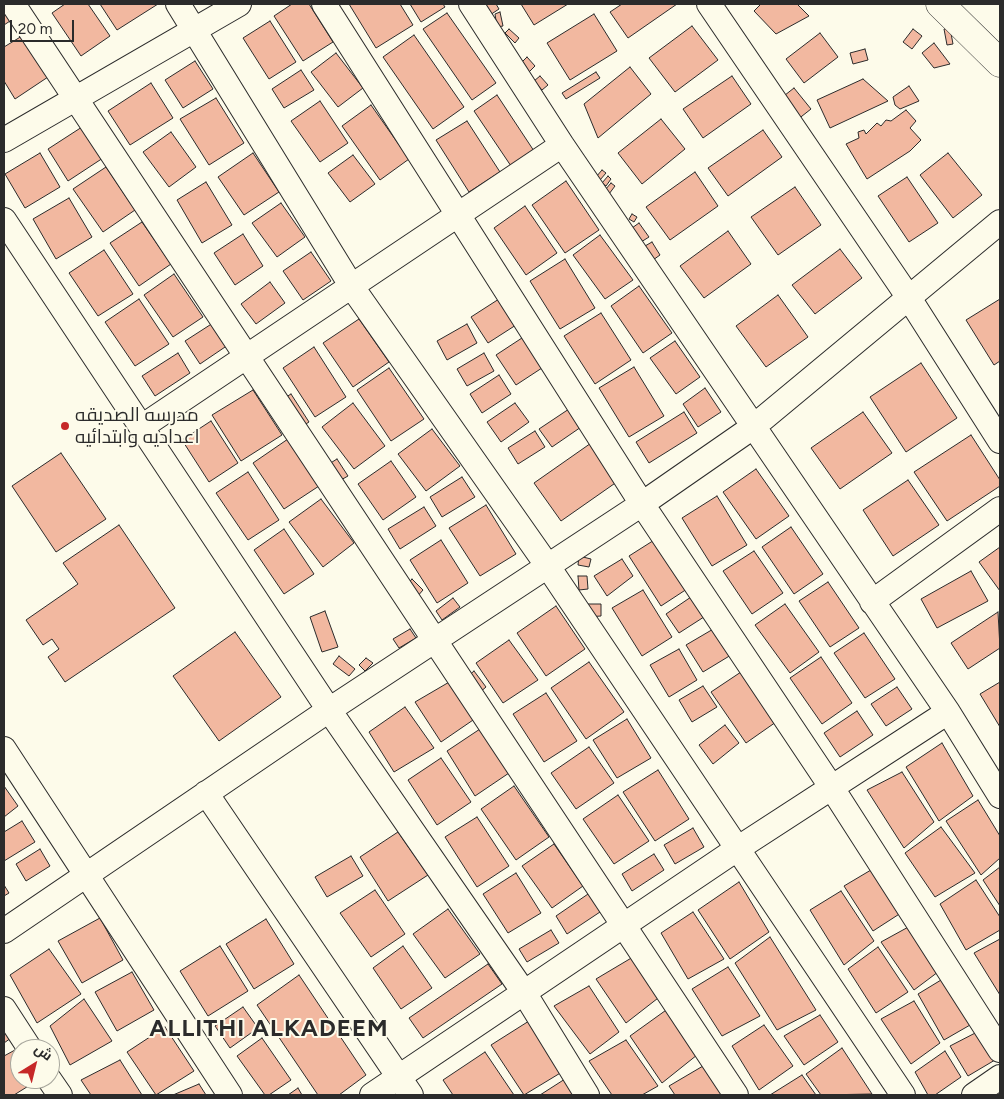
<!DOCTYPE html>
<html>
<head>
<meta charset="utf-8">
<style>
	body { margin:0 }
	#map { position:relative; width:1004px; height:1099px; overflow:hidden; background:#fdfbea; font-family:Figtree,Cairo,sans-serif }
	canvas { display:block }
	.frame { position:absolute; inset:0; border:5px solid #2b2b2b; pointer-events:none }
	.north { position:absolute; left:10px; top:1039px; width:50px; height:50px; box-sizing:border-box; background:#fdfbea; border:1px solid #a9a89e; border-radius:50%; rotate:36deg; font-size:14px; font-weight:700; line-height:20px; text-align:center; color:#2b2b2b }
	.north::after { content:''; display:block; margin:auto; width:18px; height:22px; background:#c62828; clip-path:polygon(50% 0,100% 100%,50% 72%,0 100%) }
	.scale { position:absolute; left:10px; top:20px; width:64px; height:22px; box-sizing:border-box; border:2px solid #2b2b2b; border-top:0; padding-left:6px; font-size:15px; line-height:18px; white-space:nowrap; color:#2b2b2b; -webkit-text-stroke:4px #fdfbea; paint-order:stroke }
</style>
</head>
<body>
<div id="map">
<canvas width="1004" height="1099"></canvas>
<div class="frame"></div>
<div class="north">ش</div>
<div class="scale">20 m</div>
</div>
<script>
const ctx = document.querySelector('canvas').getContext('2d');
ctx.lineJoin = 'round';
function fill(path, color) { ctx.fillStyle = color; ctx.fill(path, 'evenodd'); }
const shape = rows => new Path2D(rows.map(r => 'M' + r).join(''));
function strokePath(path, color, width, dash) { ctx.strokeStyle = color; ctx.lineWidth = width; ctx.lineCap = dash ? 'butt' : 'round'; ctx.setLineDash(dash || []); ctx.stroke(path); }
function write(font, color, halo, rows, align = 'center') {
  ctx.font = font + ' Figtree,Cairo,sans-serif'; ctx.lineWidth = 4; ctx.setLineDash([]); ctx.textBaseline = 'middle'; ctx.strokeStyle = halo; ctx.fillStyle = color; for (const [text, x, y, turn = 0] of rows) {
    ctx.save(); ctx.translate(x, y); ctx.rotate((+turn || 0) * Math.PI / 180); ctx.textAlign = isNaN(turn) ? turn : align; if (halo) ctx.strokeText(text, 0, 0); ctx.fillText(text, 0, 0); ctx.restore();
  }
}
const building = shape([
	[65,4,88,4,110,36,81,56,52,13,65,4],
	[100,4,158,4,117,30,100,4],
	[292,4,309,4,333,42,303,61,274,16,292,4],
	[349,4,400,4,413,25,376,48,349,4],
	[410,4,443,4,445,7,421,22,410,4],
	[483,4,496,4,499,9,490,15,483,4],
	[521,4,568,4,534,25,521,4],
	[622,4,677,4,628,38,610,12,622,4],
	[761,4,797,4,809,16,776,34,754,11,761,4],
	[4,12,10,21,4,25,4,12],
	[500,12,503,26,497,27,495,14,500,12],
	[447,13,496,83,472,100,423,29,447,13],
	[594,14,617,51,570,80,547,43,594,14],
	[270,21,296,62,269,79,243,38,270,21],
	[692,26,718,60,675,92,649,58,692,26],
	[950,28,953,44,947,45,944,29,950,28],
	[509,29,519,38,515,43,505,33,509,29],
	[913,29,922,36,912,49,903,42,913,29],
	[820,33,838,57,804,83,786,59,820,33],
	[414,35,464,107,433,129,383,57,414,35],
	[22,36,48,77,15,99,4,81,4,47,22,36],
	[934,43,950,64,934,68,922,53,934,43],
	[865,49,868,60,853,64,850,53,865,49],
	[336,53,363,88,338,107,311,72,336,53],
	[527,57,535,66,529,72,521,63,527,57],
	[195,61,213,89,183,108,165,80,195,61],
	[630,67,651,94,598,138,584,104,630,67],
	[301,70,314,90,284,108,272,89,301,70],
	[596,72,600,78,566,99,562,93,596,72],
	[540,76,548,85,542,90,534,81,540,76],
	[732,76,751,104,703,138,683,109,732,76],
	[863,79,888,101,830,128,817,100,863,79],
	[151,83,173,118,130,145,108,111,151,83],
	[909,86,919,101,900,109,895,105,893,97,909,86],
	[794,88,811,109,797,120,780,99,794,88],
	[497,95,534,151,511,166,474,111,497,95],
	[216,98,244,143,209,165,180,119,216,98],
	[320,101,348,143,320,162,291,121,320,101],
	[371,105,409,159,380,180,342,126,371,105],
	[906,110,916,121,910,128,921,140,910,151,867,179,846,144,859,138,858,132,864,130,866,134,877,123,881,126,886,120,891,121,906,110],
	[661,119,685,149,642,184,618,153,661,119],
	[467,121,500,172,469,192,436,140,467,121],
	[82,127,103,158,68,181,48,149,82,127],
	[763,130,782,157,728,196,708,168,763,130],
	[171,132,196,167,169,187,143,152,171,132],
	[40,153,60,187,25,208,5,174,40,153],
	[253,153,279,192,244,215,218,177,253,153],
	[948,153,982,195,953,218,920,175,948,153],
	[353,155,375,184,350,202,328,173,353,155],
	[106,167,135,210,103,232,73,189,106,167],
	[602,170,606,173,600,180,596,177,602,170],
	[695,172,718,206,670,240,646,207,695,172],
	[608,176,611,179,606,186,602,183,608,176],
	[907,177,938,223,909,242,878,196,907,177],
	[566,181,599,230,565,253,532,205,566,181],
	[206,182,232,225,202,243,177,200,206,182],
	[611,183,615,186,609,194,605,190,611,183],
	[795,187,821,225,778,255,751,217,795,187],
	[69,198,92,237,56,259,33,219,69,198],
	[281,203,305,237,277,257,252,223,281,203],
	[525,206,557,253,526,275,494,228,525,206],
	[632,214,637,217,634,222,629,219,632,214],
	[142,222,171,264,139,286,110,243,142,222],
	[639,223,649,237,641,242,632,228,639,223],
	[728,231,751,264,704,298,680,266,728,231],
	[243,234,263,266,235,285,214,253,243,234],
	[600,235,633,280,605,299,573,255,600,235],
	[652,242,660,255,653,260,645,246,652,242],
	[840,249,862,278,815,314,792,285,840,249],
	[104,250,133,294,98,316,69,273,104,250],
	[311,252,331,281,303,300,283,271,311,252],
	[565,259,595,308,560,329,530,281,565,259],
	[174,274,203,317,173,337,144,295,174,274],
	[270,282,285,303,256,324,241,304,270,282],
	[639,286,672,333,643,353,611,306,639,286],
	[778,295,808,337,766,367,736,326,778,295],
	[139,299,169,344,135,366,105,322,139,299],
	[499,299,516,325,488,343,471,317,499,299],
	[1000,299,1000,361,994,365,966,320,1000,299],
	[601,313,631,360,595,384,564,336,601,313],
	[359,319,389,362,353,387,323,343,359,319],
	[213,323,228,345,200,364,185,341,213,323],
	[467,324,477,343,447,360,437,341,467,324],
	[525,336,545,366,516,385,496,355,525,336],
	[675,341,700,377,676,394,650,358,675,341],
	[314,347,346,397,315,417,283,368,314,347],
	[178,353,190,373,155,396,142,376,178,353],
	[484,353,494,371,467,386,457,369,484,353],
	[921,363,957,418,906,452,870,397,921,363],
	[634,367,664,416,629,437,599,388,634,367],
	[389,368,424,419,391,441,357,390,389,368],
	[499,375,511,394,482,413,470,394,499,375],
	[705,388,721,412,698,427,683,404,705,388],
	[253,390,282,435,241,461,212,415,253,390],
	[291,394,309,422,301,427,283,399,291,394],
	[353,403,385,446,354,469,322,427,353,403],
	[515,403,529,422,501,442,487,422,515,403],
	[572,407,584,425,552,447,539,429,572,407],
	[684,412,697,433,649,463,636,442,684,412],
	[863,412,892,453,840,489,811,448,863,412],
	[211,421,238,463,209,482,182,440,211,421],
	[432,429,460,466,426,491,398,454,432,429],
	[535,431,545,447,518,464,508,448,535,431],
	[971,435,1000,480,1000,486,947,521,914,472,971,435],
	[288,439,319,486,284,509,253,463,288,439],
	[594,441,621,479,561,521,534,483,594,441],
	[61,453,106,519,56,552,12,486,61,453],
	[337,459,348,476,339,481,329,464,337,459],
	[391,461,416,497,383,520,358,484,391,461],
	[756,469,789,516,756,539,723,492,756,469],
	[248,472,279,520,248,540,216,493,248,472],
	[462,477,475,497,442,517,430,497,462,477],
	[908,480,939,525,893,556,863,510,908,480],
	[717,496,747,545,712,566,682,518,717,496],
	[321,499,354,543,323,567,289,522,321,499],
	[486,505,516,554,480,576,449,528,486,505],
	[424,507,436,526,400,549,388,529,424,507],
	[119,525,175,608,65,682,48,657,59,649,52,639,43,645,26,620,78,584,63,563,119,525],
	[791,527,823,574,794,594,762,547,791,527],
	[284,529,314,574,284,594,254,550,284,529],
	[659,537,690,587,661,606,629,556,659,537],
	[441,540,468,583,437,603,410,560,441,540],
	[1000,547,1000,591,979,562,1000,547],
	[754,551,783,593,752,614,723,571,754,551],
	[579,556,591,559,589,567,578,565,579,556],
	[622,559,633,576,607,596,594,576,622,559],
	[971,571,988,601,937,628,921,599,971,571],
	[578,576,587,576,588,589,579,590,578,576],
	[412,579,423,590,416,598,405,587,412,579],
	[828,582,859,628,830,647,799,601,828,582],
	[643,590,672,637,642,656,612,608,643,590],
	[694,595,707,615,679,633,666,614,694,595],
	[453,598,460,607,442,620,436,611,453,598],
	[586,604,601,604,601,616,586,617,586,604],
	[785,604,819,652,790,673,755,625,785,604],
	[556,606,585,649,546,676,517,633,556,606],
	[325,611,338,647,322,652,310,617,325,611],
	[998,612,1000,648,968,669,951,643,998,612],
	[715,628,731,655,703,672,686,645,715,628],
	[410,629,416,638,399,648,393,639,410,629],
	[235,632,281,697,219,741,173,676,235,632],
	[864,633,895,679,865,698,834,653,864,633],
	[509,640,538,680,503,703,476,663,509,640],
	[679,649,697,680,669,697,650,665,679,649],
	[339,656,355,669,349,676,333,664,339,656],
	[821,657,852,703,822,724,790,678,821,657],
	[366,658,373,663,365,671,359,665,366,658],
	[589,662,624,712,586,739,551,688,589,662],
	[474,671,486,687,479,693,466,678,474,671],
	[741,672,776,722,746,743,711,692,741,672],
	[451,681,476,718,441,742,415,702,451,681],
	[1000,682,1000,727,980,694,1000,682],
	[703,686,717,707,692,722,679,700,703,686],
	[897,687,912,709,886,726,871,704,897,687],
	[546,693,577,741,544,762,513,714,546,693],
	[405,707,434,748,394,772,369,732,405,707],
	[857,711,873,735,840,757,824,733,857,711],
	[627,719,651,758,617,778,593,740,627,719],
	[725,725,739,743,713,764,699,745,725,725],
	[480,729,509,773,475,796,447,751,480,729],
	[942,743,973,796,939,821,906,767,942,743],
	[589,747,614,783,576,809,551,773,589,747],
	[441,758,471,802,437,825,408,780,441,758],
	[658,770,689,819,655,841,623,792,658,770],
	[902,772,934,822,904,848,867,790,902,772],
	[4,786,18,806,4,817,4,786],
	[514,786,549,837,516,860,481,809,514,786],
	[618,795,649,841,614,864,583,819,618,795],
	[978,800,1000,836,1000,858,981,875,946,821,978,800],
	[477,817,509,866,477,887,445,837,477,817],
	[22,821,35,842,4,861,4,832,22,821],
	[941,827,975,873,935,897,905,853,941,827],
	[693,828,704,847,675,864,664,845,693,828],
	[398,832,428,875,388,901,360,857,398,832],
	[554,844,583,886,552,908,522,866,554,844],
	[40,849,50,866,26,881,16,864,40,849],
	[654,854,664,870,632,891,622,874,654,854],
	[351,856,363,876,327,897,315,877,351,856],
	[876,867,904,911,873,931,844,886,876,867],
	[1000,867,1000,906,983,880,1000,867],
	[516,873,541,913,508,933,483,894,516,873],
	[976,880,1000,917,1000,930,966,950,940,904,976,880],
	[739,882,769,932,730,959,698,910,739,882],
	[4,885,9,893,4,896,4,885],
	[375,890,405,934,371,957,340,913,375,890],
	[841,891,874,941,844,965,810,910,841,891],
	[591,892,603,910,567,934,556,916,591,892],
	[448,909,480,954,445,978,413,934,448,909],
	[693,912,724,959,688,979,661,933,693,912],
	[100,918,123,960,82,983,58,941,100,918],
	[266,919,294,964,254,989,226,944,266,919],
	[912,925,942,969,914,990,881,942,912,925],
	[551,930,559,943,527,962,519,949,551,930],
	[770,937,816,1010,777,1030,735,963,770,937],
	[1000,939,1000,995,974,953,1000,939],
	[220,946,248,991,208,1016,180,971,220,946],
	[403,946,432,988,401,1009,373,968,403,946],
	[878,947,908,992,876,1013,848,969,878,947],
	[49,949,81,994,37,1023,10,975,49,949],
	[633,957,662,995,626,1023,596,979,633,957],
	[488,964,502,984,423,1038,409,1018,488,964],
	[728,967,760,1016,722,1036,692,989,728,967],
	[132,972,154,1010,117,1031,95,992,132,972],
	[299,975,366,1075,339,1095,318,1095,257,1005,299,975],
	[946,977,977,1021,944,1040,918,994,946,977],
	[589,986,619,1032,590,1054,554,1006,589,986],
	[84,999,112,1041,70,1065,50,1026,84,999],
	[914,1001,940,1043,911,1064,881,1019,914,1001],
	[243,1007,258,1028,230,1048,215,1026,243,1007],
	[669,1008,697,1055,662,1083,630,1036,669,1008],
	[820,1015,838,1042,804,1065,784,1036,820,1015],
	[529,1021,562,1072,524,1095,491,1045,529,1021],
	[764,1025,793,1066,759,1090,732,1046,764,1025],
	[165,1027,194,1071,156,1095,127,1052,165,1027],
	[4,1028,11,1038,4,1043,4,1028],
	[981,1030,1000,1057,968,1076,950,1046,981,1030],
	[262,1038,291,1080,269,1095,265,1095,237,1056,262,1038],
	[626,1040,658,1086,642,1095,612,1095,589,1061,626,1040],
	[842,1048,872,1094,821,1095,806,1074,842,1048],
	[15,1050,20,1056,20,1079,38,1080,14,1095,4,1095,4,1056,15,1050],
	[945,1051,961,1077,935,1095,928,1095,915,1072,945,1051],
	[485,1052,514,1095,453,1095,443,1080,485,1052],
	[120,1060,142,1095,91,1095,81,1080,120,1060],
	[703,1066,723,1095,675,1095,669,1086,703,1066],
	[802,1075,816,1095,770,1095,802,1075],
	[565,1079,576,1095,540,1095,565,1079],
	[199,1084,206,1095,173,1095,199,1084],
	[298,1088,302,1095,288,1095,298,1088]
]);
fill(building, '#f2b8a0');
strokePath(building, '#2b2b2b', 1);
const minor = shape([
	[13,4,736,1095],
	[178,4,352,287,547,565,903,1095],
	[324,4,642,504,832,788,1000,1050],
	[471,4,562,145,948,712,1000,796],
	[709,4,909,298,1000,441],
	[4,140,239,4],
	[4,220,329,710,525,994,587,1095],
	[143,426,562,145],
	[872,602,1000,509],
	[4,749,230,1095],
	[206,793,411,1095],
	[4,931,329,710,642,504,753,427,1000,222],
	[4,1009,30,1049],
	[49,1079,60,1095],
	[372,1095,737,849,948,712],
	[974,1095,1000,1077]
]);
const major = shape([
	[940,4,1000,63]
]);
strokePath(minor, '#2b2b2b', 26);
strokePath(major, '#2b2b2b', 29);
strokePath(minor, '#fdfbea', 24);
strokePath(major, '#fdfbea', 28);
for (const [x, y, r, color] of [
	[65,426,5,"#c62828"]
]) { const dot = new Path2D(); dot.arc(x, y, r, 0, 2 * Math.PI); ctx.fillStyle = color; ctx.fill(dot); strokePath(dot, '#fdfbea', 2); }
write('19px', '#2b2b2b', '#fdfbea', [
	["مدرسه الصديقه",75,415],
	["اعداديه وابتدائيه",75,437]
], 'left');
ctx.letterSpacing = '1px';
write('bold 24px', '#2b2b2b', '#fdfbea', [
	["ALLITHI ALKADEEM",269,1029]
]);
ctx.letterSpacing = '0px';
</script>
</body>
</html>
